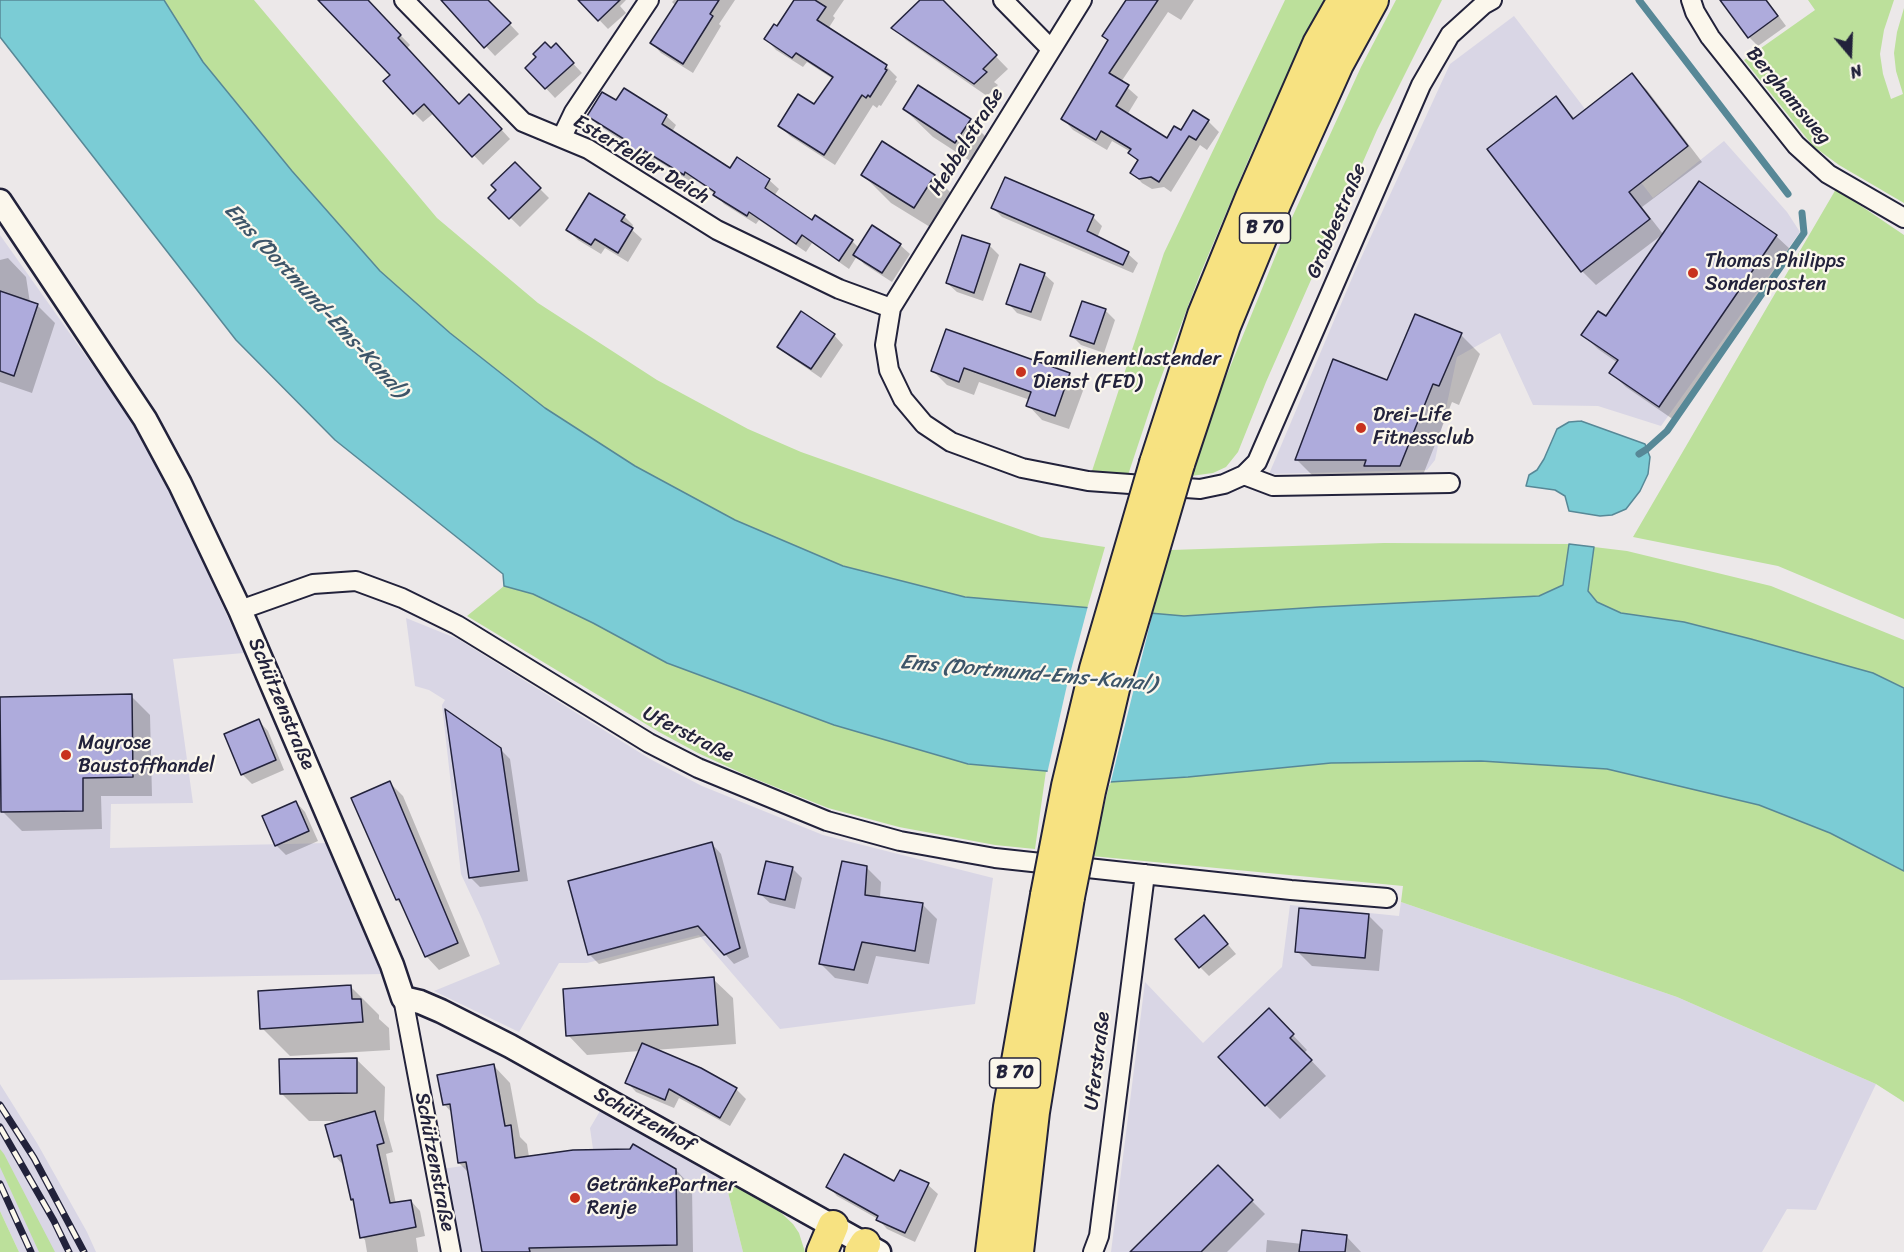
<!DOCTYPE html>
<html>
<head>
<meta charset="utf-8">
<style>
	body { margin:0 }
	#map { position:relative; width:1904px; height:1252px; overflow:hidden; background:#ece8e9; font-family:Sriracha,sans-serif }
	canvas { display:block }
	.north { position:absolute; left:1820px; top:24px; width:60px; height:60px; -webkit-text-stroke:4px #fbf7ec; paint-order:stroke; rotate:161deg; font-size:16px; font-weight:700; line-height:24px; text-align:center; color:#22223b }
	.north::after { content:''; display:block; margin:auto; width:21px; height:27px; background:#22223b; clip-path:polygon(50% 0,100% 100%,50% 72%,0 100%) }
</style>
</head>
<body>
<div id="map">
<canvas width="1904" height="1252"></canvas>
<div class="north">N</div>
</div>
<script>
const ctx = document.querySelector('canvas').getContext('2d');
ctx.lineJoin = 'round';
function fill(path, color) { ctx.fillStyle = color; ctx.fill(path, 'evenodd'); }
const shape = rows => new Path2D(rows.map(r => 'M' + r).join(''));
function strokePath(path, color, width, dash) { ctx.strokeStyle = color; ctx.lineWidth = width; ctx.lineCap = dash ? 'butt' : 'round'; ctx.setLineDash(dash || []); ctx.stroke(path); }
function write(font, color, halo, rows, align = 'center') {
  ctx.font = font + ' Sriracha,sans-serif'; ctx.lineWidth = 4.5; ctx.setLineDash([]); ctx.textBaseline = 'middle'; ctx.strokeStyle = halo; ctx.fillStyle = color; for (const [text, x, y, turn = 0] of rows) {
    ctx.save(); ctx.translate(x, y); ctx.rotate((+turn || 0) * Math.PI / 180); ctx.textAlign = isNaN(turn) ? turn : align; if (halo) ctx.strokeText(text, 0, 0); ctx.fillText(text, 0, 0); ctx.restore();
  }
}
fill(shape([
	[1514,16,1653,198,1724,141,1787,212,1800,232,1661,426,1598,406,1533,405,1500,333,1457,357,1435,460,1427,470,1269,474,1355,271,1450,64],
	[0,235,132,421,169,488,244,653,173,659,193,803,111,804,110,848,328,843,384,974,0,980],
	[406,618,458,639,650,759,702,786,823,835,993,878,975,1004,780,1029,699,935,587,963,559,963,519,1032,434,991,500,964,482,919,461,874,442,705,445,700,429,690,415,686],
	[1401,902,1677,997,1876,1084,1816,1210,1787,1209,1762,1252,1111,1252,1145,982,1203,1043,1282,967,1290,905,1399,916],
	[0,1084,37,1143,87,1232,96,1252,19,1252,0,1211],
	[600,1111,725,1180,743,1252,451,1252,435,1170,573,1150,593,1149,590,1128]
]), '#d9d6e5');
fill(shape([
	[164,0,254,0,437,218,538,303,657,380,748,429,801,452,1041,537,1105,547,1087,609,965,597,843,566,735,520,635,466,545,408,450,333,380,271,292,171,203,62],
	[1285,0,1324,0,1292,64,1250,156,1199,277,1156,391,1128,475,1092,471,1164,253],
	[1396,0,1442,0,1377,130,1266,382,1238,452,1226,467,1213,473,1191,476,1217,399,1284,235,1361,67],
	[1808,0,1894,0,1884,30,1880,54,1883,74,1891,99,1903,94,1896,71,1894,53,1897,32,1904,8,1904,203,1839,165,1813,146,1744,60,1815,10],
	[1836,189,1904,235,1904,619,1778,566,1633,537],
	[1384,543,1569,544,1563,585,1540,596,1470,599,1184,616,1152,615,1171,550],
	[1594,547,1627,551,1771,586,1904,640,1904,688,1872,673,1751,639,1684,622,1621,613,1597,602,1588,591],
	[504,586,533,594,593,623,667,663,834,725,968,764,1046,771,1035,849,995,845,899,827,828,808,748,776,698,753,659,732,467,616],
	[1481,761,1607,769,1759,804,1830,833,1904,871,1904,1102,1876,1084,1677,997,1401,902,1403,886,1092,856,1110,782,1188,777,1331,763],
	[0,1149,4,1154,55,1252,39,1252,0,1167],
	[725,1180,778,1210,793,1224,799,1233,805,1252,743,1252],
	[0,1211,19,1252,0,1252]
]), '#bce09b');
const water = shape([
	[0,0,164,0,203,62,292,171,380,271,450,333,545,408,635,466,735,520,843,566,965,597,1184,616,1319,607,1539,596,1563,585,1569,544,1594,547,1588,591,1597,602,1621,613,1684,622,1751,639,1873,673,1904,688,1904,871,1830,833,1759,805,1607,769,1481,761,1331,763,1188,777,1110,782,1046,771,968,764,834,725,667,663,593,623,533,594,504,586,503,574,335,440,236,340,0,37,0,0],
	[1581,421,1645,444,1650,457,1648,474,1640,491,1626,509,1612,515,1600,516,1569,511,1565,496,1555,490,1526,486,1529,475,1537,470,1544,459,1557,429,1569,422,1581,421]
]);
fill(water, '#7bccd5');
strokePath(water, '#578897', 1.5);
fill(shape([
	[1088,606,1153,612,1110,785,1047,774,1067,685]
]), '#ece8e9');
fill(shape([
	[317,0,366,0,410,45,407,48,459,105,479,105,510,139,483,165,434,113,423,122,414,113,392,75],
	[443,0,487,0,519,34,495,56],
	[580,0,626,0,620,6,626,13,608,29],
	[674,0,735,0,719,24,721,26,693,73,661,53,652,43,676,6,672,2],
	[797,0,844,0,833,16,835,18,828,29,886,66,897,77,895,80,897,81,881,106,879,105,877,108,873,105,835,165,790,136,780,126,814,106,833,79,807,62,803,67,776,50,766,39,777,28],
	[922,0,942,1,1008,69,994,82,998,85,987,96,906,40,894,28],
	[1128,0,1194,0,1181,20,1168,12,1121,82,1138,97,1127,115,1167,140,1208,121,1219,132,1207,150,1200,145,1171,192,1164,187,1152,189,1142,183,1132,172,1138,162,1131,152,1112,141,1107,150,1073,130,1063,119,1109,42,1104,36],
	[1728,0,1767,0,1786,26,1758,46,1749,37],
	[551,50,565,55,582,73,555,98,527,68],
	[1632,75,1647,90,1702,162,1642,207,1663,234,1596,285,1582,271,1556,98,1575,119],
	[624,90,666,116,676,125,672,132,731,170,737,159,769,180,779,189,774,196,813,222,852,241,859,248,900,245,910,254,892,282,864,264,857,256,849,269,812,243,806,252,759,220,756,224,724,204,715,194,695,180,693,183,655,159,652,164,636,154,627,144,598,125,589,116,617,102],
	[904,109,970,121,998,149,984,170,933,137],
	[515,164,549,198,520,227,490,198,498,190],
	[863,175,934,176,962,204,943,235,891,203],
	[993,208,1093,217,1102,226,1097,238,1128,254,1138,263,1133,273,1002,217],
	[624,216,633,225,631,229,642,239,628,262,605,248,601,254,578,240,568,230],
	[1776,236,1791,250,1674,420,1626,387,1611,373,1618,363,1598,349,1583,335,1606,318],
	[989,245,999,255,983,301,957,292,947,283],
	[8,258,26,277,30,303,37,305,55,323,32,393,0,382,0,260],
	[1044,274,1054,283,1041,321,1017,313,1008,303],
	[1105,310,1115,320,1104,353,1081,345,1072,336],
	[947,331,1069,374,1084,388,1069,429,1042,420,1028,405,1030,400,979,382,974,395,947,385,933,371],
	[834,335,843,345,821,378,789,356,779,347],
	[1461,335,1480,354,1459,405,1452,402,1419,485,1316,479,1297,460,1388,382],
	[131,696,150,715,152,796,101,796,102,829,22,831,3,812],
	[259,721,268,731,284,770,252,784,242,774],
	[500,749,510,759,528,881,480,887,471,878],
	[390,783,403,796,470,956,439,970,426,956,404,907,397,900],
	[296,802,305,812,318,841,286,855,276,845],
	[712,844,721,854,749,957,734,964,708,935,599,964,589,954],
	[792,868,802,878,795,909,770,903,760,894],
	[867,868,881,882,880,898,922,904,937,919,929,964,876,956,868,984,835,978,820,963],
	[1368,915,1383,930,1379,971,1312,966,1297,951],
	[1213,927,1236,954,1209,976,1200,967],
	[713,979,733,998,736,1044,654,1050,700,1069,736,1089,746,1099,730,1126,679,1098,674,1108,636,1092,627,1082,640,1051,587,1055,568,1035],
	[351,987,379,1015,379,1019,389,1028,390,1050,290,1056,262,1028],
	[1269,1010,1307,1050,1304,1053,1326,1076,1280,1119,1266,1105],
	[356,1059,385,1087,384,1120,393,1152,386,1154,396,1204,411,1201,420,1211,425,1236,416,1238,418,1252,367,1252,365,1240,362,1237,356,1203,352,1199,344,1166,335,1156,342,1121,309,1121,281,1093],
	[494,1066,510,1083,520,1137,527,1144,529,1157,676,1170,692,1187,693,1252,484,1252,469,1173,459,1163,452,1113,444,1104],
	[1218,1167,1265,1214,1227,1252,1132,1252],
	[895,1183,928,1185,938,1194,915,1242,887,1229,878,1219,837,1196,828,1186],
	[1346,1236,1361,1252,1266,1252,1267,1240,1302,1244]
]), '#0003');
strokePath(shape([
	[1639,0,1788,194],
	[1639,454,1647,449,1667,431,1804,233,1802,213]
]), '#578897', 7);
const building = shape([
	[318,0,368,0,401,35,398,38,459,104,469,94,502,129,472,157,424,104,413,114,383,81,390,75,318,0],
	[441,0,488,0,511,23,484,48,441,0],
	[578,0,620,0,598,21,578,0],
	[678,0,719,0,710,14,713,16,683,64,650,43,678,0],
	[794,0,815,0,826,7,817,20,887,65,885,69,887,70,870,97,868,95,866,98,862,95,824,155,778,126,798,94,814,104,833,77,796,53,792,58,764,39,774,24,777,26,794,0],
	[920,0,943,0,997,55,983,69,987,72,974,84,891,28,920,0],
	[1126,0,1158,0,1109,73,1129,85,1116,106,1167,138,1174,126,1181,130,1193,110,1209,120,1196,140,1189,136,1159,182,1151,177,1139,179,1130,173,1138,160,1128,153,1131,149,1101,131,1096,140,1061,119,1108,40,1102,36,1126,0],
	[1720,0,1766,0,1778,16,1748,38,1720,0],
	[545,42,551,48,556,43,574,63,545,89,525,68,536,57,533,54,545,42],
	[1632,73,1688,146,1629,192,1650,219,1581,272,1487,149,1556,96,1573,119,1632,73],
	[918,85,971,119,955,143,903,109,918,85],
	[624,88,667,115,662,124,730,168,737,157,770,179,765,188,812,220,815,215,853,240,839,261,802,235,796,244,749,212,747,216,713,195,715,192,685,172,684,175,645,151,642,156,625,145,627,141,587,116,602,92,616,100,624,88],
	[882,141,935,175,914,208,861,175,882,141],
	[515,162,541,188,509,219,488,198,496,190,491,185,515,162],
	[1005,177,1094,215,1087,231,1129,252,1123,265,991,208,1005,177],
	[1699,181,1777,235,1659,407,1609,373,1618,360,1581,335,1598,311,1606,316,1699,181],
	[589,193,625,215,621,221,633,228,618,253,595,239,591,245,566,230,589,193],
	[872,225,901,244,882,273,853,255,872,225],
	[962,235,990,244,974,293,946,283,962,235],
	[1020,264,1045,273,1031,312,1006,304,1020,264],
	[0,291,38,304,14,376,0,371,0,291],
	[1082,301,1106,309,1094,344,1070,336,1082,301],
	[801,311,835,334,811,369,777,347,801,311],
	[1415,314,1462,333,1439,386,1433,384,1400,466,1364,466,1366,460,1295,460,1333,359,1387,380,1415,314],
	[946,329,1070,373,1055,416,1026,406,1031,392,964,368,959,382,931,371,946,329],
	[132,694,133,777,83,778,83,811,1,812,0,697,132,694],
	[445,709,501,748,519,871,469,878,445,709],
	[259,719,276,760,241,775,224,734,259,719],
	[390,781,458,943,425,957,399,899,396,900,351,798,390,781],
	[296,801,309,831,275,846,262,816,296,801],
	[712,842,740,948,724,955,698,926,588,955,568,881,712,842],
	[766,861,793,867,785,900,758,894,766,861],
	[842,861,867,866,865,895,923,903,915,951,862,942,854,970,819,964,842,861],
	[1299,908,1369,914,1365,958,1295,952,1299,908],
	[1204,915,1228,944,1199,968,1175,939,1204,915],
	[714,977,718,1025,566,1036,563,989,714,977],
	[351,985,352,999,361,999,363,1022,260,1029,258,991,351,985],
	[1269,1008,1294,1034,1290,1038,1312,1060,1265,1106,1218,1057,1269,1008],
	[642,1043,701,1068,737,1088,720,1118,669,1089,665,1100,625,1083,642,1043],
	[357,1058,357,1093,280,1094,279,1059,357,1058],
	[494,1064,505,1126,511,1125,515,1158,573,1150,630,1149,633,1144,676,1169,677,1245,529,1248,530,1252,482,1252,466,1162,458,1163,450,1104,443,1105,437,1075,494,1064],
	[375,1111,384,1143,377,1145,390,1203,411,1200,416,1227,360,1238,353,1199,351,1200,341,1155,334,1157,325,1125,375,1111],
	[844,1154,894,1181,900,1170,929,1183,905,1233,876,1220,878,1216,826,1187,844,1154],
	[1218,1165,1253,1200,1201,1252,1130,1252,1218,1165],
	[1302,1230,1347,1235,1345,1252,1299,1252,1302,1230]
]);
fill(building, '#aeabdc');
strokePath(building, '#22223b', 1.5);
const minor = shape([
	[404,0,523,122,588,149,717,230,839,289,891,308],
	[1003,0,1051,49],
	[1082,0,891,308,885,345,889,370,903,399,924,424,951,442,1022,468,1088,481,1200,489,1224,484,1244,475,1257,462,1421,85,1450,35,1483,5,1492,0],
	[1691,0,1695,12,1710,37,1796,145,1828,174,1904,218],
	[562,137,574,112,649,0],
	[1244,475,1273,486,1450,483],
	[240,610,313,584,356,581,402,598,457,625,649,743,698,768,827,821,900,841,995,858,1291,890,1387,898],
	[403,998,451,1252],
	[1093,1252,1099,1236,1145,874]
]);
const tertiary = shape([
	[0,201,145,419,180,484,240,610,392,965,403,998,420,1002,441,1011,510,1046,879,1252]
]);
const trunk = shape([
	[1155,463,1203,315,1252,195,1318,44,1343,0],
	[1179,464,1225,326,1276,202,1338,64,1373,0],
	[822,1252,833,1226],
	[860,1252,865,1244],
	[991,1252,1009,1107,1046,895],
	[1018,1252,1034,1112,1069,897]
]);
strokePath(minor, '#22223b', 22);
strokePath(tertiary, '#22223b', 27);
strokePath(trunk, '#22223b', 34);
strokePath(minor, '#fbf7ec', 18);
strokePath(tertiary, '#fbf7ec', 22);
strokePath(trunk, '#f7e281', 30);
const rail = shape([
	[0,1105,34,1158,84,1252],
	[0,1127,54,1221,69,1252],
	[0,1184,31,1252]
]);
strokePath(rail, '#22223b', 7);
strokePath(rail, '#fbf7ec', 4.5, [14]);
const trunkBridge = shape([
	[1046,895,1067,786,1095,669,1155,463],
	[1069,897,1090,791,1117,676,1179,464]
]);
strokePath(trunkBridge, '#22223b', 34, []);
strokePath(trunkBridge, '#f7e281', 30);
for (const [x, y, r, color] of [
	[1693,273,6,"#c8321e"],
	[1021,372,6,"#c8321e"],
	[1361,428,6,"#c8321e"],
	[66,755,6,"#c8321e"],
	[575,1198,6,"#c8321e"]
]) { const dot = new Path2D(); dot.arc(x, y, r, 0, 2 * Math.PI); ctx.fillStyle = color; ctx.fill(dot); strokePath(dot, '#fbf7ec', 2); }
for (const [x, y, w] of [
	[1265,228,51],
	[1015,1073,51]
]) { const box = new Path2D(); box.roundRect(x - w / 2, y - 15, w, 30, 4.5); ctx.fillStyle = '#fbf7ec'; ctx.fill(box); strokePath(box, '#22223b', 1.5); }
write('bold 18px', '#22223b', null, [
	["B 70",1265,228],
	["B 70",1015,1073]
]);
write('20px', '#22223b', '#fbf7ec', [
	["Berghamsweg",1788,96,50],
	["Hebbelstraße",967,142,-58],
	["Esterfelder Deich",641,160,31],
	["Grabbestraße",1337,221,-67],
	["Schützenstraße",281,704,67],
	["Uferstraße",688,735,27],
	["Uferstraße",1098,1061,-83],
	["Schützenhof",644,1120,29],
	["Schützenstraße",434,1162,79]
]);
write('20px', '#22223b', '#fbf7ec', [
	["Thomas Philipps",1705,262],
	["Sonderposten",1705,285],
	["Familienentlastender",1033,360],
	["Dienst (FED)",1033,383],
	["Drei-Life",1373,416],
	["Fitnessclub",1373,439],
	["Mayrose",78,744],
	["Baustoffhandel",78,767],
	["GetränkePartner",587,1186],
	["Renje",587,1209]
], 'left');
write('italic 21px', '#3d5569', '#fbf7ec', [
	["Ems (Dortmund-Ems-Kanal)",315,301,47],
	["Ems (Dortmund-Ems-Kanal)",1028,674,5]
]);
</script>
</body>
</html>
